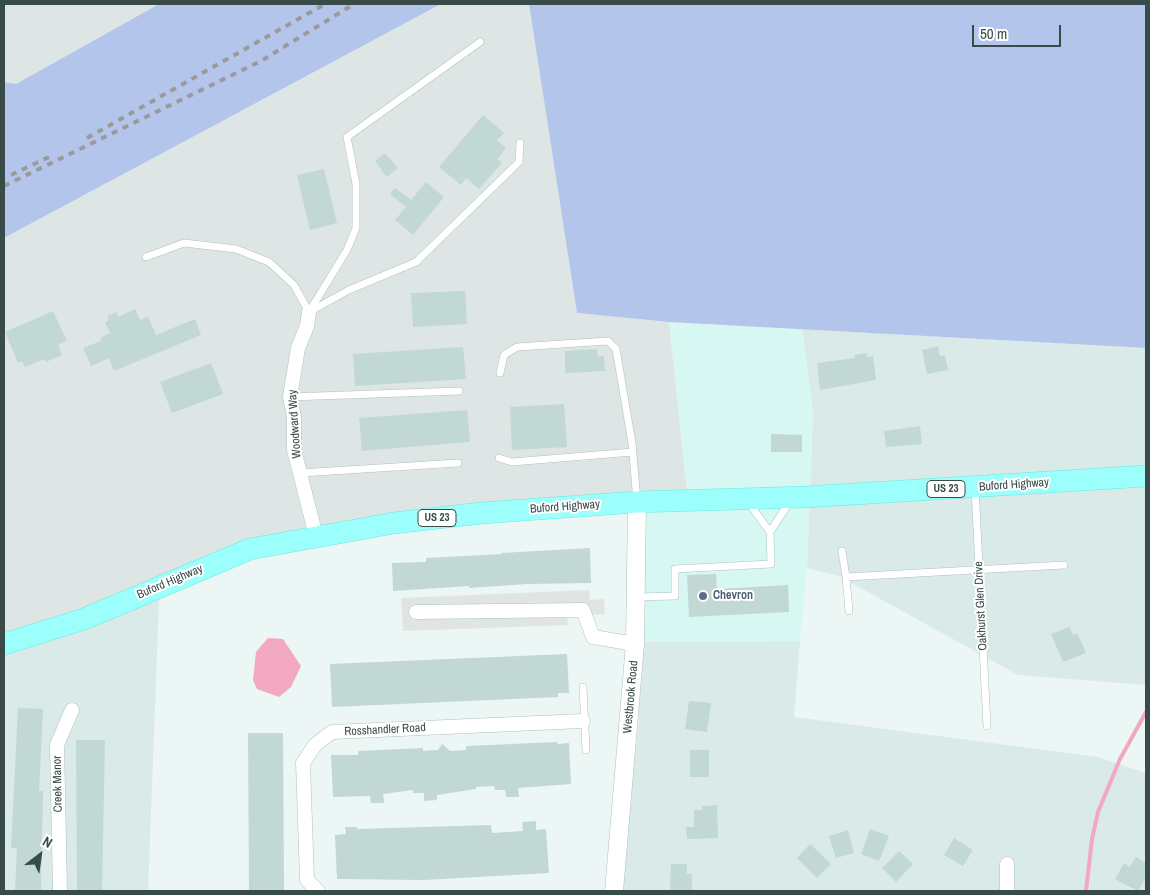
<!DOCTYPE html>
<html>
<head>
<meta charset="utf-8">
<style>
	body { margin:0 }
	#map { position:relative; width:1150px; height:895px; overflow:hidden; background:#ecf6f5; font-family:"Archivo Narrow",sans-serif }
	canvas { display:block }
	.frame { position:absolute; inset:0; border:5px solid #394b48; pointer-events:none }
	.north { position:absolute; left:15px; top:830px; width:50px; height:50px; -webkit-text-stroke:4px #fff; paint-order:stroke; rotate:30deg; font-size:14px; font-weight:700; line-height:20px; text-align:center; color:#394b48 }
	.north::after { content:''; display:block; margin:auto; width:18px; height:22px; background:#394b48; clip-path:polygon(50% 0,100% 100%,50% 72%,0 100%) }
	.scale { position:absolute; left:972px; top:25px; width:89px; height:22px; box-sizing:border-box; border:2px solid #394b48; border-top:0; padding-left:6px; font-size:15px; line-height:18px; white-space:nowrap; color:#394b48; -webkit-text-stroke:4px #fff; paint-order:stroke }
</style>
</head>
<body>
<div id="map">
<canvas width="1150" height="895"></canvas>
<div class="frame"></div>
<div class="north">N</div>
<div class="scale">50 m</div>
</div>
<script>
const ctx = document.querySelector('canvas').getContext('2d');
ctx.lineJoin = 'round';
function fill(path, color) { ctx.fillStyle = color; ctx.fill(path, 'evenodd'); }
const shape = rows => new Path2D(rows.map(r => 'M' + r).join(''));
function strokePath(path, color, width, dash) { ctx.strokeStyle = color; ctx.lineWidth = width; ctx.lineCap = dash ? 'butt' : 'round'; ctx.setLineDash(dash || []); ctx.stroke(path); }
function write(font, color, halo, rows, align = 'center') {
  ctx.font = font + ' "Archivo Narrow",sans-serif'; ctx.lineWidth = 4; ctx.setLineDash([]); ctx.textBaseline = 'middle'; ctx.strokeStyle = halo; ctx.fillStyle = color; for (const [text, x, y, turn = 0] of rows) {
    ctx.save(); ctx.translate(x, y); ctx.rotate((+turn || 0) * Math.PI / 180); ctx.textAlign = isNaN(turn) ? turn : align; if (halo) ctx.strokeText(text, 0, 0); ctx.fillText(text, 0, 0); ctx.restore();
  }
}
fill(shape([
	[802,329,1146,348,1146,685,1018,675,839,576,807,568,813,411],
	[160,576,148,891,4,891,4,643],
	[800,641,794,717,1098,757,1146,773,1146,891,617,891,639,723,639,642]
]), '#daeae9');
fill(shape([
	[669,322,802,329,813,411,807,568,800,641,639,642,642,496,687,493]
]), '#d7f8f2');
fill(shape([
	[4,4,159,4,16,84,4,82],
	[441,4,529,4,577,313,669,322,687,493,325,533,4,643,4,238]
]), '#dde6e4');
fill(shape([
	[159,4,441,4,4,238,4,82,16,84],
	[529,4,1146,4,1146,348,669,322,577,313]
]), '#b4c5eb');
fill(shape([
	[589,590,590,600,604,599,605,614,567,616,568,625,403,631,401,598]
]), '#e0e5e4');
fill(shape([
	[268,638,283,639,301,666,291,687,279,697,257,689,253,680,256,652]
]), '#f3a8c2');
strokePath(shape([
	[1086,891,1092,839,1098,812,1120,759,1146,712]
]), '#f3a8c2', 4);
fill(shape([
	[483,115,504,133,497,140,506,148,497,159,502,163,479,189,466,178,461,185,439,167],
	[385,153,398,168,387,177,375,161],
	[324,169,337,223,310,230,297,175],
	[426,182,444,197,413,235,395,220,406,207,390,194,395,188,411,200],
	[465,291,467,324,413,327,411,293],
	[135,309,140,320,148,317,156,335,195,319,201,335,114,371,109,358,91,366,83,348,101,341,100,338,110,333,105,322,109,320,107,316,116,312,118,317],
	[53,311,67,341,58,345,62,355,46,362,44,359,25,367,22,361,18,363,5,332],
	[938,346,940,356,945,355,948,370,927,374,922,350],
	[463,347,466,379,355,386,353,354],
	[597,349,598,356,604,356,605,371,565,373,565,351],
	[867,353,867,357,873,356,876,380,820,390,817,363,855,358,854,355],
	[211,363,223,394,172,413,160,382],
	[564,404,567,447,512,450,510,407],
	[467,410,470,442,362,451,359,418],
	[920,426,922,444,886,447,884,431],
	[771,434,802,435,802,452,771,452],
	[590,548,591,583,527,584,469,588,469,586,393,591,392,563,426,562,426,558,502,554,501,553],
	[716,574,717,589,788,585,789,612,689,617,687,575],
	[1069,627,1073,635,1077,633,1086,653,1063,662,1051,634],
	[567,654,569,693,558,693,558,697,332,707,330,664],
	[689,701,711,703,707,732,685,729],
	[18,708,43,709,39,791,43,791,41,891,15,891,17,848,11,848],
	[248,733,283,733,284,891,249,891],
	[76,740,105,740,102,891,77,891],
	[557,742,558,744,569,743,571,784,518,788,519,797,506,797,505,790,495,790,494,786,476,787,476,789,437,795,437,800,424,801,424,793,413,793,413,790,383,794,384,803,371,803,370,796,333,797,331,755,358,755,358,751,423,748,423,751,438,750,442,744,450,751,466,750,466,746],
	[690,750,709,750,709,777,690,777],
	[717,805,718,838,687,839,686,827,694,827,694,810,702,810,702,806],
	[536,821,536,830,546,829,549,873,425,880,337,879,335,835,346,834,345,827,357,827,357,829,491,825,492,833,523,831,522,822],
	[870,829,889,836,879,861,861,854],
	[848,830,854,853,836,858,829,836],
	[954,838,973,850,963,866,944,855],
	[810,844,831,864,817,878,797,858],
	[899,851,913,864,896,882,882,868],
	[1136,857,1146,863,1146,877,1138,891,1115,879,1124,863,1130,867],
	[671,864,687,864,687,874,692,874,692,891,670,891]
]), '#c1d8d5');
const service = shape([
	[146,257,184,243,236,249,269,262,294,285,309,312],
	[309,312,347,250,356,228,356,184,347,137,480,42],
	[309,312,349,290,416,262,519,162,520,143],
	[500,373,504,355,517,347,608,341,616,349,632,443,637,501],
	[290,397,459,391],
	[499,458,512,462,633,452],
	[300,473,458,463],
	[975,488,987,726],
	[748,502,770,532],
	[842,551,846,577,1064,565],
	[846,577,849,611],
	[637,597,675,596,675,569,771,564,770,532,790,501],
	[583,687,586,750]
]);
const minor = shape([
	[309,312,307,326,298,348,290,397,294,417,294,450,316,536],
	[416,612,583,610,593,637,635,644],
	[60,891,57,745,72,710],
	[318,891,307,880,303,763,315,745,332,732,583,721],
	[1007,891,1007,864]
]);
const tertiary = shape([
	[614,891,635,644,637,502]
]);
const primary = shape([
	[4,644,84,619,250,549,394,523,482,513,637,502,805,497,1146,476]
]);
strokePath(service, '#aec2c0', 8);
strokePath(minor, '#aec2c0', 15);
strokePath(tertiary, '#aec2c0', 19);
strokePath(primary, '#68e8e1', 22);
strokePath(service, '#fff', 7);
strokePath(minor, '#fff', 14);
strokePath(tertiary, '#fff', 18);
strokePath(primary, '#9cfffb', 21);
strokePath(shape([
	[87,138,325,4],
	[11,175,49,157],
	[4,186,261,61,354,4]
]), '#9a9a9a', 4, [6, 6]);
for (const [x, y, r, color] of [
	[703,596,5,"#5c6f8a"]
]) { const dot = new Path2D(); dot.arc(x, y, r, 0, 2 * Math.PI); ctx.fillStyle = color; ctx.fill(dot); strokePath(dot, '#fff', 2); }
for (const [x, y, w] of [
	[946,489,38],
	[437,518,38]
]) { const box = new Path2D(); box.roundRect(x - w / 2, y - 8.5, w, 17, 4); ctx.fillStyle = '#fff'; ctx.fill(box); strokePath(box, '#394b48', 1); }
write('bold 11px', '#394b48', null, [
	["US 23",946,489],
	["US 23",437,518]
]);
write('12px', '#394b48', '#fff', [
	["Woodward Way",295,424,-94],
	["Buford Highway",1014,485,-4],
	["Buford Highway",565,507,-4],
	["Buford Highway",170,582,-23],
	["Oakhurst Glen Drive",981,606,-93],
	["Westbrook Road",631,697,-85],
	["Rosshandler Road",385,730,-3],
	["Creek Manor",58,784,-91]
]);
write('bold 12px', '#4e5e75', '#fff', [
	["Chevron",713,596]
], 'left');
</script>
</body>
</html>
